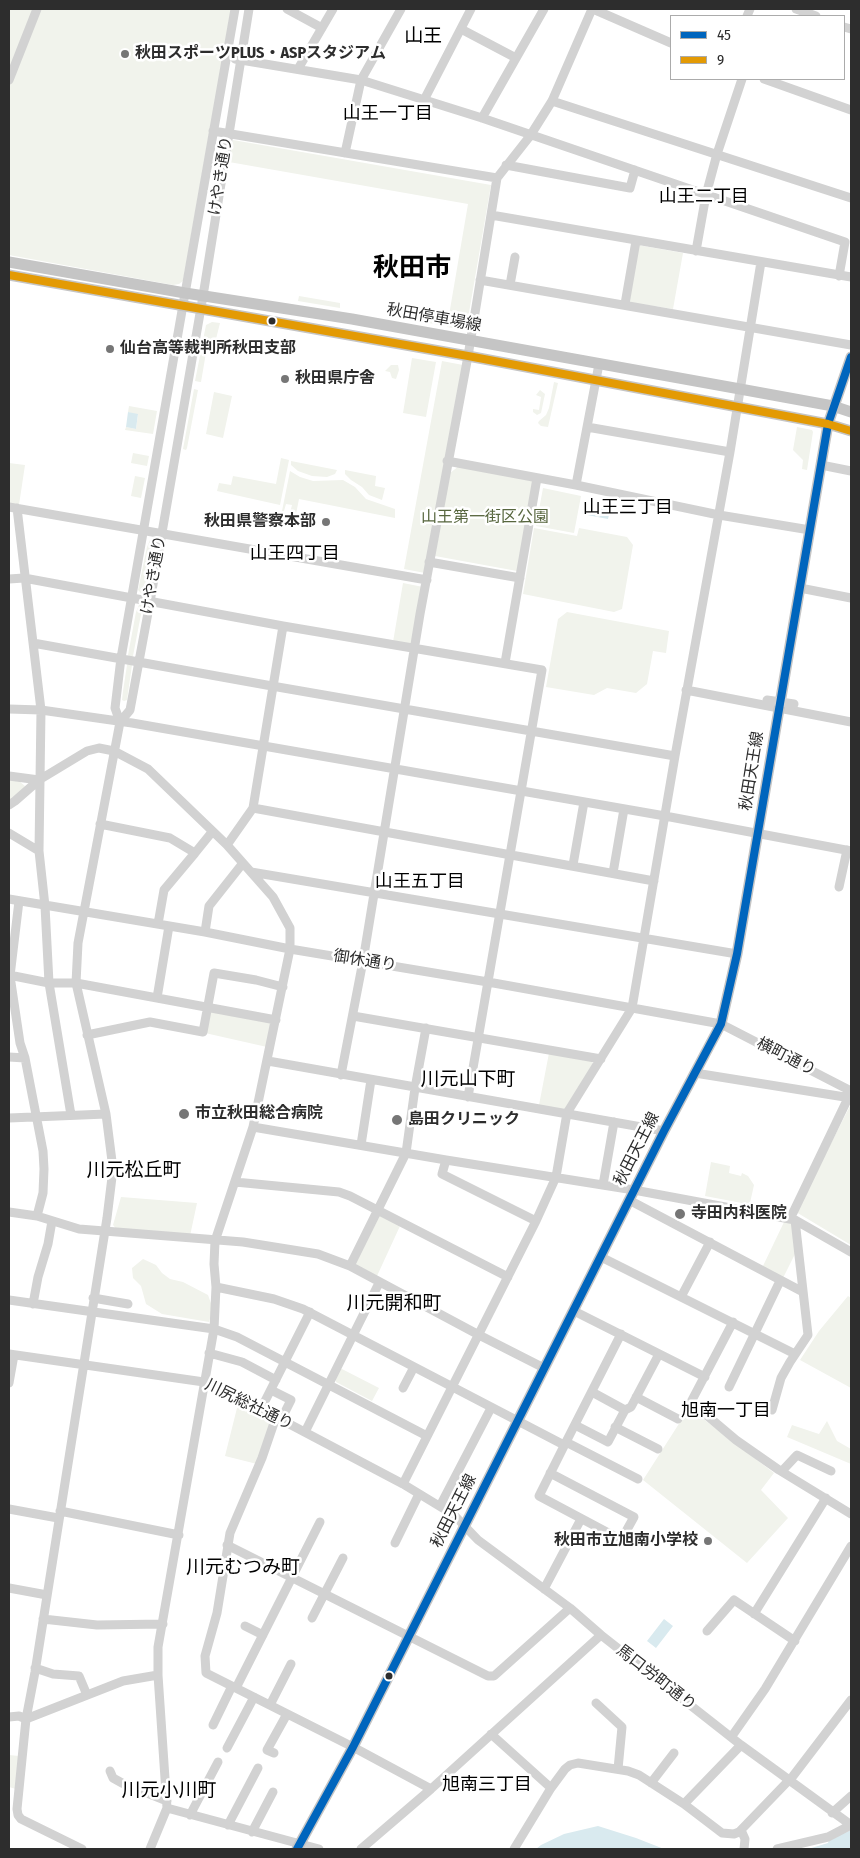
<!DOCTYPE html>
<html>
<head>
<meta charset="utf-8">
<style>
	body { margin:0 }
	#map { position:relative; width:860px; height:1858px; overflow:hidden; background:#fff; font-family:"Fira Sans Condensed",sans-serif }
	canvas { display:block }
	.frame { position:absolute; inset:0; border:10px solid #2d2d2d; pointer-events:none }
	.legend { position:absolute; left:670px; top:15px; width:175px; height:65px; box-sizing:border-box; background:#fff; border:1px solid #ababab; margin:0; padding:6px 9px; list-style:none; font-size:15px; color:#2d2d2d }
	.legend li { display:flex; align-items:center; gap:10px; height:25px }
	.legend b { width:25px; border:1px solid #ababab }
</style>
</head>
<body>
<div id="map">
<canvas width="860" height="1858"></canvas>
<div class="frame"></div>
<ul class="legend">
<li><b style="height:6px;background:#0065bd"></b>45</li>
<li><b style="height:6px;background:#e39a04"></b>9</li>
</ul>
</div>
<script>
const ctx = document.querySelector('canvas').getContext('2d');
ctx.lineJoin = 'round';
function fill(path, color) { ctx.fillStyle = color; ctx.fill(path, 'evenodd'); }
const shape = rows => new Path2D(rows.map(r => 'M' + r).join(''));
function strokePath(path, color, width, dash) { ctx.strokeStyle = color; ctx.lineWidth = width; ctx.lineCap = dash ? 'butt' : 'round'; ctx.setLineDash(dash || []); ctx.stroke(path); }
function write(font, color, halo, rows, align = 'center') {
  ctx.font = font + ' "Fira Sans Condensed","Noto Sans JP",sans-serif'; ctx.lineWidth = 5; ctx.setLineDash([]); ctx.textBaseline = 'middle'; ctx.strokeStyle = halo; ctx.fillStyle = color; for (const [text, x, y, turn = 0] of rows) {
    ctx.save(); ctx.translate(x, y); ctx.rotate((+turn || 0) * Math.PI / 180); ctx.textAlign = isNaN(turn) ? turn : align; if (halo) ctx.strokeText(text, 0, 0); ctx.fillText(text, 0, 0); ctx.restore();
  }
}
fill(shape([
	[9,9,231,9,183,281,179,284,173,285,9,255],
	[233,140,491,185,466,330,447,327,468,204,229,162],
	[638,245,683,253,673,309,628,302],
	[299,296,340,303,340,308,298,301],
	[390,304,446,315,444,326,419,321,419,318,411,317,410,319,388,314],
	[212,322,220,323,214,347,207,347,201,382,200,382,195,381,206,325],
	[412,358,436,362,426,417,403,413],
	[442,361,463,365,425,573,404,569],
	[391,365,398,365,399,370,396,379,392,378,390,372,385,371],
	[554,382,558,383,548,427,541,426,538,423,539,421,546,415,549,408],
	[194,389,198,390,187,448,186,450,183,449],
	[540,390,545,394,541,413,537,415,533,412,533,409,539,410,541,397,536,395],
	[214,392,232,396,223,438,206,434],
	[129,406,157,411,153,434,125,430,126,427,136,429,138,415,128,412],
	[797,427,812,430,813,432,807,470,802,469,803,460,793,450],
	[133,453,149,456,147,466,131,463],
	[281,458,289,460,280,505,217,491,219,483,231,485,233,476,276,484],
	[291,461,337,470,335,474,327,477,312,476,298,471,291,465],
	[9,463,25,465,19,505,9,503],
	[459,466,534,480,517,571,435,556,450,473],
	[345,470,376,476,375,486,385,488,382,500,369,495,362,487,351,480,345,474],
	[290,471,300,477,313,481,343,480,355,487,366,499,395,509,395,518,299,499,296,514,290,513,292,505,286,504,284,511,282,511],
	[135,476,145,478,141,498,131,496],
	[543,488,581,496,574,533,536,526],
	[534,528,577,536,579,528,627,537,633,545,622,609,614,612,523,594],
	[150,540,152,541,153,544,144,591,142,594,138,590,147,547],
	[403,583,423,587,413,645,393,642],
	[139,605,142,605,142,609,133,656,131,659,128,655,136,612],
	[567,612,669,631,666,653,653,651,647,684,636,693,607,688,594,695,546,687,558,619],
	[129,662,131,662,132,665,127,700,124,701,122,700,123,691,127,665],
	[9,780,19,781,25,786,24,789,9,800],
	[210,1011,272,1022,267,1047,205,1033],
	[549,1053,590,1060,593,1063,567,1107,563,1110,539,1105],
	[850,1106,851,1106,851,1245,796,1212],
	[711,1162,730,1166,729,1173,741,1176,742,1173,748,1176,754,1185,750,1203,747,1204,705,1196],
	[121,1197,197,1203,190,1236,118,1231,113,1225],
	[380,1215,400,1226,377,1276,355,1264],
	[785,1220,794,1222,797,1250,782,1280,762,1268],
	[143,1259,156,1265,162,1273,170,1279,183,1282,208,1295,213,1309,209,1322,162,1314,146,1304,141,1286,133,1278,132,1268],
	[848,1296,851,1298,851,1388,800,1360,819,1331],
	[340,1368,379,1388,372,1401,336,1382,335,1377],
	[238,1404,271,1423,257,1464,225,1456],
	[689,1408,774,1473,761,1490,788,1518,747,1563,643,1480],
	[827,1421,837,1441,851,1449,851,1464,787,1437,792,1425,819,1434],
	[9,1755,19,1756,16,1789,9,1787]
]), '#f1f3ec');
fill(shape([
	[128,412,138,414,136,429,126,427],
	[584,502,611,507,608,519,582,514],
	[664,1619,673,1626,656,1648,647,1641],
	[598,1826,636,1838,664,1849,536,1849,541,1845,564,1834],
	[851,1830,851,1849,808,1849,828,1843,829,1840]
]), '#d9eaef');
strokePath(shape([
	[287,9,322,28],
	[593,9,671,43],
	[796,9,816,16],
	[747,16,750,9],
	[844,27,851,29],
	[461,29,516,58],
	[235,59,361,80,482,118,845,242,839,276],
	[298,69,333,9],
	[764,79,851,110],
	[9,80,37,9],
	[424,100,471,9],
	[552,101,851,198],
	[482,118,544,9],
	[213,131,497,178],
	[345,153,361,80,401,9],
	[506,165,630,188,635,170],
	[491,215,851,277],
	[696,251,706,195,717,154,742,79],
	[480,280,851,345],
	[510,285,515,257],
	[625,304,636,241],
	[587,427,730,452],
	[447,461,576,485,719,515,810,530],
	[821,465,851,471],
	[576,485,599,364],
	[9,507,427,580],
	[17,508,41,710,39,851,45,906,49,983,71,1115],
	[429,562,520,578],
	[9,579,24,578,283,626,542,670,468,1097],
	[800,588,851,598],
	[33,643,272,686,675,756,632,1008,567,1113,556,1177,536,1221,403,1484],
	[505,663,537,478],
	[686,690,851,722],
	[9,709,41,710,132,723,665,816,851,851],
	[120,722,115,708,121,658,235,9],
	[675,756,730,452,761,262],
	[9,776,39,780],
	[9,805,15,801,39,780,87,751,99,748,114,751,148,769,227,845,273,897,290,928,290,949,253,1127,215,1241,214,1264,216,1287,214,1329,158,1647,158,1675,167,1808,150,1849],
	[253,808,654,881],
	[100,824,170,838,195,853,212,832],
	[9,833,39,851],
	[227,845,253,808,283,626],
	[573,865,584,802],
	[251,872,737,954],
	[613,873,624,809],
	[839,887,847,850],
	[9,899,205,932,290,949,488,982,721,1024,851,1091],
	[19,901,10,976,20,1043,25,1058,43,1151,44,1169,43,1193,37,1216],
	[158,924,164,890,195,853],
	[205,932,209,906,243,863],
	[9,975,49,983,76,983,276,1020],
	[157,998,169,926],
	[353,1016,601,1059],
	[87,1035,150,1022,203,1032,214,973,256,980,283,987],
	[9,1057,25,1058],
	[268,1061,664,1131],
	[695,1073,851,1098],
	[341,1075,363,961,420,614,468,356,497,178,530,136,552,101,592,9],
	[9,1118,106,1114],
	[253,1127,446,1160,634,1190,795,1220,851,1252],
	[361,1145,371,1080],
	[446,1160,442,1174,536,1221],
	[235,1182,339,1192,350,1196,508,1277],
	[603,1185,614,1122],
	[629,1200,803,1292],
	[9,1212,37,1216,79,1229,243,1242,318,1254,350,1266,479,1335,544,1368],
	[790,1219,850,1094],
	[601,1257,795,1354],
	[350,1266,406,1153,415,1088,426,1028],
	[216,1287,274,1299,303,1309,564,1445],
	[681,1297,710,1242],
	[93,1298,128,1304],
	[9,1300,214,1329,237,1337,427,1436],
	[33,1304,38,1277,48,1244,52,1221],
	[574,1311,705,1377],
	[733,1322,691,1402,736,1440,779,1470,851,1514],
	[209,1353,242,1362,276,1380],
	[9,1354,204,1382,242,1399,403,1484,454,1515,478,1540,570,1608,601,1635,741,1745,851,1825],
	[9,1383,14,1355],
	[729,1387,780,1281],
	[403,1388,414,1367],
	[271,1390,291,1400,281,1420],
	[636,1397,678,1419],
	[261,1409,310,1312],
	[625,1410,631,1407,659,1354],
	[772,1410,781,1378,790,1362,808,1335,795,1220],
	[276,1417,262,1458,230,1533,217,1613,205,1656,206,1673,353,1747,431,1789],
	[575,1425,608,1442,625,1410,592,1392],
	[615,1427,658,1449],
	[305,1432,379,1283],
	[566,1442,638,1479],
	[782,1471,797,1455,831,1471],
	[550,1473,634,1517,624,1535,616,1537,539,1496,566,1442,621,1334],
	[440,1506,491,1408],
	[9,1509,58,1518],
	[60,1511,179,1535],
	[395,1543,419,1494],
	[227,1545,488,1676,494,1676,570,1608],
	[9,1588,47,1595],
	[544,1589,581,1519],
	[754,1614,826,1498],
	[312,1618,343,1558],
	[43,1619,97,1625,163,1624],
	[245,1626,263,1635],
	[707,1631,734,1600,795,1641],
	[35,1668,53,1674,79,1676,87,1695],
	[236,1688,320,1522],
	[596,1703,622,1727,618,1769],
	[270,1705,291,1664],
	[9,1717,19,1716,26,1719,123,1681,158,1675],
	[213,1725,232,1686],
	[491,1734,551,1788],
	[732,1736,765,1689,851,1546],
	[227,1748,254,1697],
	[274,1753,267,1750,287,1714],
	[110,1771,113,1778,122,1783,167,1801],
	[651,1783,674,1753],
	[684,1804,741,1745],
	[167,1808,319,1849],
	[832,1813,851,1796],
	[190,1815,218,1762],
	[228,1825,258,1768],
	[741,1830,745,1839,744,1849],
	[252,1832,273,1792],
	[82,1849,21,1819,18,1815,17,1809,26,1719,35,1672,107,1218,113,1169,106,1114,76,983,78,943,120,722,130,710,150,602,203,296,249,9],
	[361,1849,431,1789,601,1635],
	[514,1849,551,1788,565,1769,570,1765,578,1763,628,1771,639,1775,684,1804,722,1833,734,1834,739,1832,793,1776,851,1700],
	[777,1849,828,1837,851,1825]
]), '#d2d2d2', 9);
strokePath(shape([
	[9,262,185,293,352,319,740,389,833,406,851,412],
	[9,275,468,356,828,424,851,431],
	[297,1849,353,1747,664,1131,721,1024,737,954,828,424,851,357]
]), '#c5c5c5', 11);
strokePath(shape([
	[767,700,794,704]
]), '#d2d2d2', 9);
strokePath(shape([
	[297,1849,353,1747,664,1131,721,1024,737,954,828,424,851,357]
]), '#0065bd', 8);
strokePath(shape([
	[9,275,468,356,828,424,851,431]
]), '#e39a04', 8);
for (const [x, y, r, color] of [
	[125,54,5,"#767676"],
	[272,321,4.5,"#2d2d2d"],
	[110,349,5,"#767676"],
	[285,379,5,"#767676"],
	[326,522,5,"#767676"],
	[184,1114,6,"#767676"],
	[397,1120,6,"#767676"],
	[680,1214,6,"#767676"],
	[708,1541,5,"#767676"],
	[389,1676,4.5,"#2d2d2d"]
]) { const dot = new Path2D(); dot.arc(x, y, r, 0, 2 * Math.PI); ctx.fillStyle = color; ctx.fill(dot); strokePath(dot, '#fff', 2); }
write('bold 16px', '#2d2d2d', '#fff', [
	["秋田スポーツPLUS・ASPスタジアム",135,54],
	["仙台高等裁判所秋田支部",120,349],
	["秋田県庁舎",295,379],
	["秋田県警察本部",316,522,"right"],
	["市立秋田総合病院",195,1114],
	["島田クリニック",408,1120],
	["寺田内科医院",691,1214],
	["秋田市立旭南小学校",698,1541,"right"]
], 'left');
write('16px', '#2d2d2d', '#fff', [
	["けやき通り",221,176,-81],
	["秋田停車場線",434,318,10],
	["けやき通り",154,575,-80],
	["秋田天王線",752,771,-81],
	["御休通り",365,961,9],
	["横町通り",786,1057,27],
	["秋田天王線",637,1149,-63],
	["川尻総社通り",249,1405,26],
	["秋田天王線",454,1511,-63],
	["馬口労町通り",656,1678,38]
]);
write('16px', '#57663e', '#fff', [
	["山王第一街区公園",485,518]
]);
write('18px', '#000', '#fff', [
	["山王一丁目",388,114],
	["山王二丁目",704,197],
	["山王三丁目",628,508],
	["山王四丁目",295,554],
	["山王五丁目",420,882],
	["旭南一丁目",726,1411],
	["旭南三丁目",487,1785]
]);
write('19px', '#000', '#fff', [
	["山王",423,37],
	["川元山下町",468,1080],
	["川元松丘町",134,1171],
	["川元開和町",394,1304],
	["川元むつみ町",243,1568],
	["川元小川町",169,1791]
]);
write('bold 26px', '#000', '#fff', [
	["秋田市",412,269]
]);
</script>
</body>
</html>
